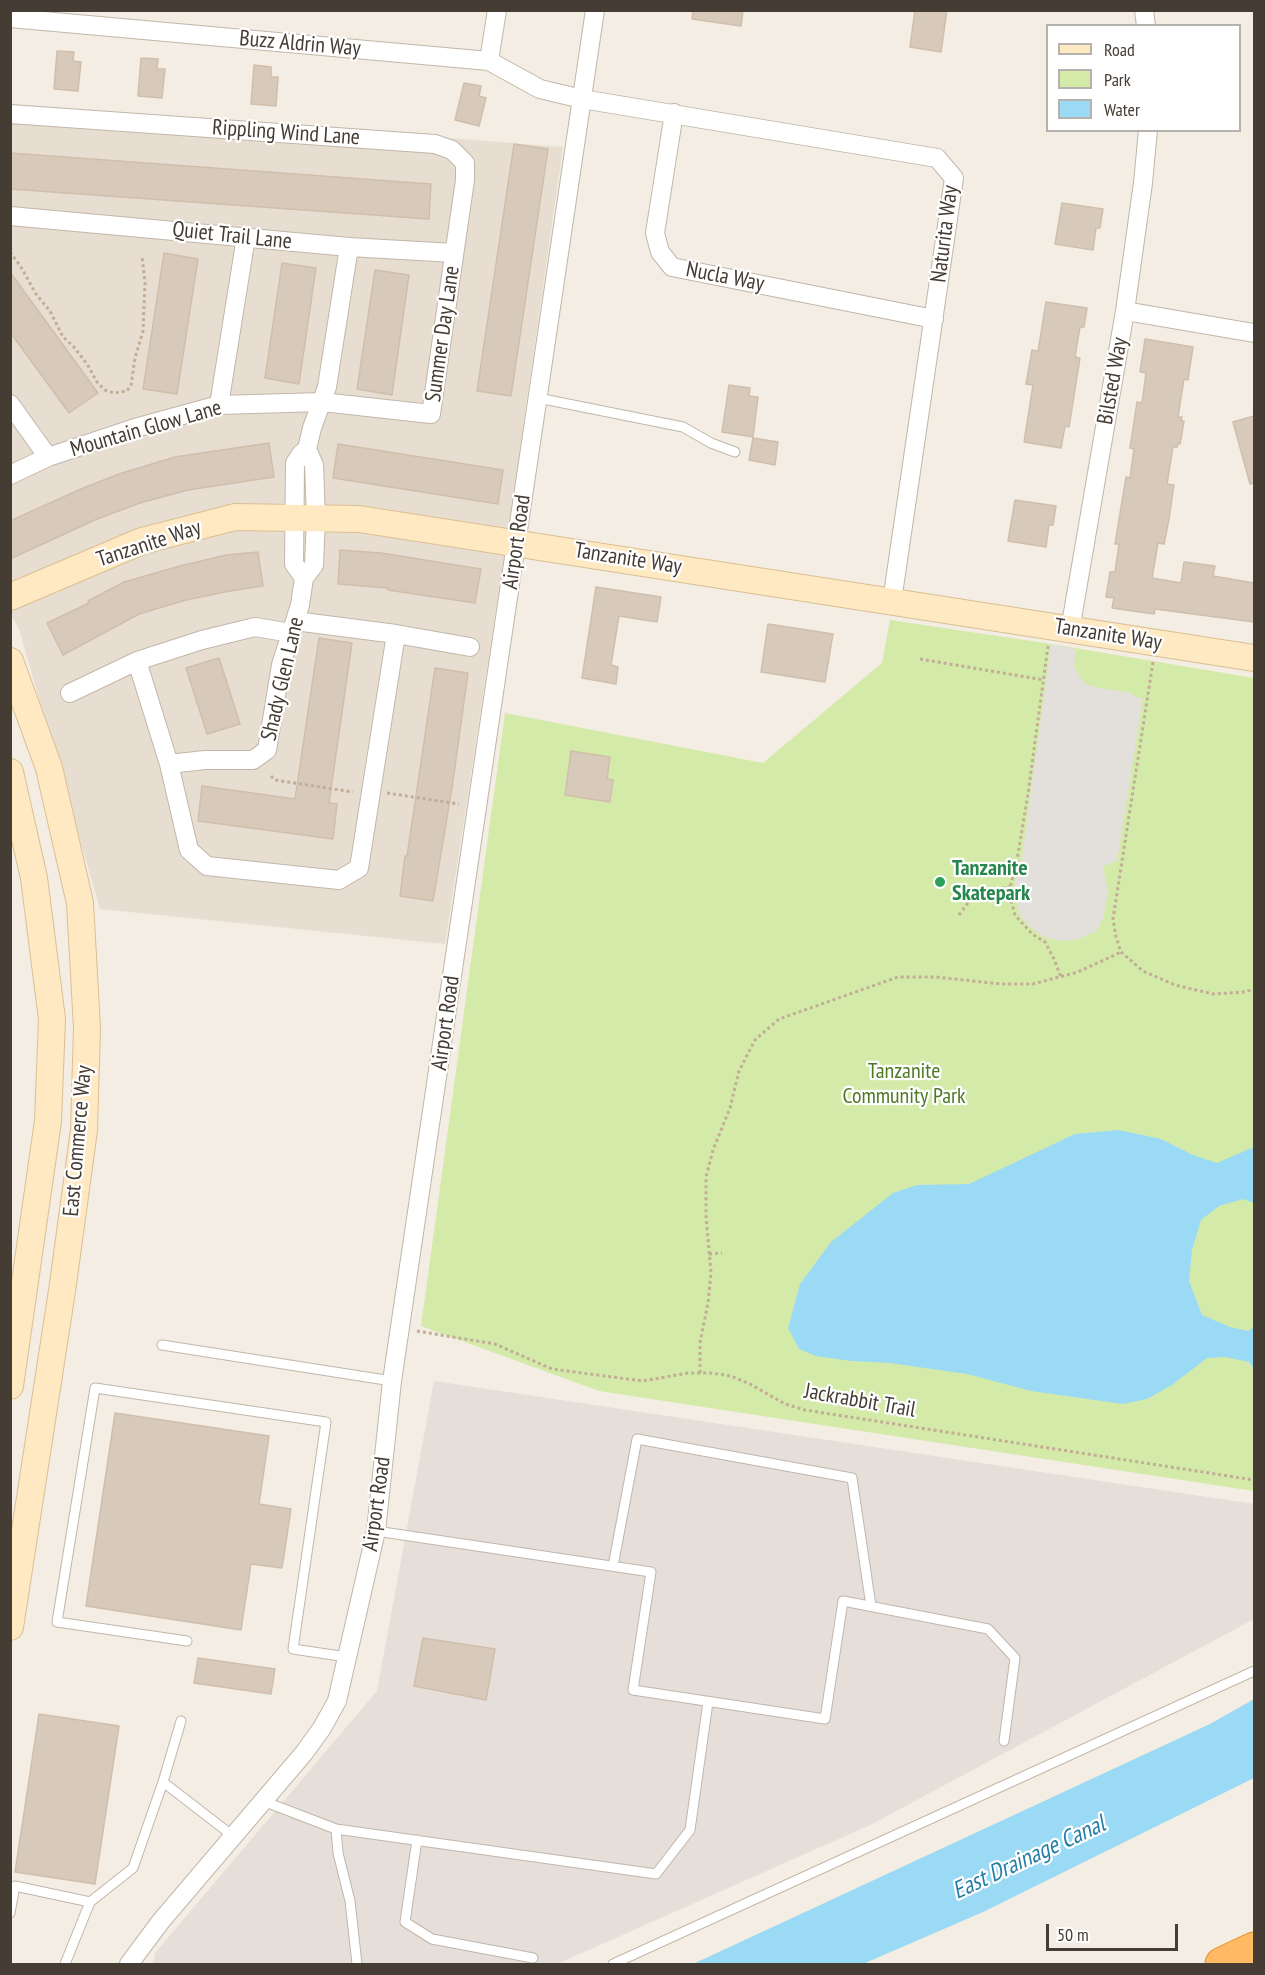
<!DOCTYPE html>
<html>
<head>
<meta charset="utf-8">
<style>
	body { margin:0 }
	#map { position:relative; width:1265px; height:1975px; overflow:hidden; background:#f3ede4; font-family:"PT Sans Narrow",sans-serif }
	canvas { display:block }
	.frame { position:absolute; inset:0; border:12px solid #453c33; pointer-events:none }
	.legend { position:absolute; left:1046px; top:24px; width:195px; height:108px; box-sizing:border-box; background:#fff; border:2px solid #b5b1ad; margin:0; padding:8px 10px; list-style:none; font-size:18px; color:#453c33 }
	.legend li { display:flex; align-items:center; gap:12px; height:30px }
	.legend b { width:30px; border:2px solid #b5b1ad }
	.scale { position:absolute; left:1046px; top:1924px; width:132px; height:27px; box-sizing:border-box; border:3px solid #453c33; border-top:0; padding-left:8px; font-size:18px; line-height:21px; white-space:nowrap; color:#453c33; -webkit-text-stroke:4px #fff; paint-order:stroke }
</style>
</head>
<body>
<div id="map">
<canvas width="1265" height="1975"></canvas>
<div class="frame"></div>
<ul class="legend">
<li><b style="height:8px;background:#ffe9c2"></b>Road</li>
<li><b style="height:16px;background:#d4eaa9"></b>Park</li>
<li><b style="height:16px;background:#9bdaf5"></b>Water</li>
</ul>
<div class="scale">50 m</div>
</div>
<script>
const ctx = document.querySelector('canvas').getContext('2d');
ctx.lineJoin = 'round';
function fill(path, color) { ctx.fillStyle = color; ctx.fill(path, 'evenodd'); }
const shape = rows => new Path2D(rows.map(r => 'M' + r).join(''));
function strokePath(path, color, width, dash) { ctx.strokeStyle = color; ctx.lineWidth = width; ctx.lineCap = dash ? 'butt' : 'round'; ctx.setLineDash(dash || []); ctx.stroke(path); }
function write(font, color, halo, rows, align = 'center') {
  ctx.font = font + ' "PT Sans Narrow",sans-serif'; ctx.lineWidth = 4.5; ctx.setLineDash([]); ctx.textBaseline = 'middle'; ctx.strokeStyle = halo; ctx.fillStyle = color; for (const [text, x, y, turn = 0] of rows) {
    ctx.save(); ctx.translate(x, y); ctx.rotate((+turn || 0) * Math.PI / 180); ctx.textAlign = isNaN(turn) ? turn : align; if (halo) ctx.strokeText(text, 0, 0); ctx.fillText(text, 0, 0); ctx.restore();
  }
}
fill(shape([
	[10,104,563,147,508,531,445,944,100,909,19,629,11,615]
]), '#e7ded1');
fill(shape([
	[434,1381,1254,1504,1254,1619,870,1825,557,1964,153,1964,155,1953,377,1691]
]), '#e5ded9');
fill(shape([
	[890,620,1051,644,1254,678,1254,1491,599,1391,421,1326,505,713,763,763,882,663]
]), '#d4eaa9');
fill(shape([
	[1051,644,1076,649,1074,666,1078,674,1086,684,1098,688,1132,693,1134,697,1143,698,1117,861,1103,866,1108,892,1103,918,1097,931,1079,939,1061,941,1044,937,1030,927,1021,917,1015,897,1015,881,1021,865]
]), '#e3e0dc');
fill(shape([
	[1119,1130,1161,1139,1193,1155,1217,1163,1254,1147,1254,1203,1243,1199,1219,1206,1201,1220,1192,1250,1189,1281,1202,1315,1230,1327,1248,1331,1254,1327,1254,1369,1249,1362,1225,1357,1207,1358,1172,1385,1147,1399,1123,1404,1031,1391,967,1374,890,1363,851,1361,816,1356,799,1349,788,1328,800,1284,831,1242,893,1193,917,1185,969,1184,1075,1134],
	[1254,1699,1254,1778,983,1912,863,1964,693,1964,1210,1724]
]), '#9bdaf5');
const building = shape([
	[693,10,743,10,741,26,692,19,693,10],
	[915,10,947,10,941,52,910,47,915,10],
	[57,51,74,52,73,61,81,62,78,91,54,89,57,51],
	[141,58,158,59,157,69,165,69,162,98,138,96,141,58],
	[254,65,271,67,271,77,278,77,276,106,251,104,254,65],
	[464,83,481,86,479,96,486,98,479,126,455,120,464,83],
	[514,144,548,149,511,396,477,391,514,144],
	[10,153,431,184,429,219,10,189,10,153],
	[1062,203,1103,209,1100,228,1096,228,1093,250,1055,244,1062,203],
	[164,253,198,259,177,394,143,389,164,253],
	[282,263,316,268,299,384,265,378,282,263],
	[375,270,409,275,392,395,357,389,375,270],
	[10,272,98,393,69,413,10,332,10,272],
	[1046,302,1087,308,1084,327,1080,327,1075,357,1080,358,1069,427,1065,426,1061,448,1024,442,1033,385,1026,384,1032,350,1038,351,1046,302],
	[1145,339,1193,347,1188,380,1184,379,1178,417,1182,417,1181,421,1184,421,1180,444,1178,443,1177,447,1173,447,1167,484,1174,485,1169,519,1164,544,1158,543,1152,578,1181,583,1184,562,1215,566,1213,576,1254,583,1254,622,1155,609,1154,614,1112,608,1114,598,1106,597,1110,572,1115,572,1119,544,1115,544,1126,477,1130,478,1134,449,1130,448,1137,402,1142,403,1146,373,1140,372,1145,339],
	[729,385,750,388,749,396,758,397,753,437,722,432,729,385],
	[1254,416,1254,483,1250,484,1233,422,1254,416],
	[753,438,778,442,775,465,749,460,753,438],
	[269,443,274,477,188,490,140,503,97,519,10,559,10,521,81,489,119,474,175,457,269,443],
	[338,444,503,470,498,504,333,478,338,444],
	[1015,500,1056,506,1053,525,1049,525,1046,547,1008,541,1015,500],
	[340,550,381,553,481,569,475,603,388,590,388,588,338,584,340,550],
	[258,552,263,586,230,591,186,600,139,614,63,655,47,623,89,603,88,601,124,582,180,566,226,555,258,552],
	[596,587,661,597,657,622,619,616,611,665,618,667,616,684,582,678,596,587],
	[768,624,833,634,825,682,761,672,768,624],
	[319,638,352,643,329,803,337,804,333,839,198,821,202,786,295,799,319,638],
	[219,658,240,724,207,734,186,668,219,658],
	[435,668,468,673,452,788,433,901,400,896,405,856,407,856,435,668],
	[571,751,610,757,607,779,613,780,610,802,565,795,571,751],
	[115,1413,269,1436,259,1504,291,1509,282,1568,251,1564,241,1630,86,1606,115,1413],
	[423,1638,495,1649,486,1700,414,1686,423,1638],
	[198,1658,275,1669,271,1694,194,1683,198,1658],
	[39,1714,119,1726,95,1884,15,1872,39,1714]
]);
fill(building, '#d8cabb');
strokePath(building, '#d0beab', 1.5);
const lane = shape([
	[538,398,683,427,711,443,735,452],
	[162,1345,392,1381],
	[376,1531,651,1572,633,1690,825,1719,843,1601,988,1629,1015,1658,1004,1741],
	[613,1566,637,1439,852,1478,871,1606],
	[187,1641,57,1622,95,1388,326,1422,293,1649,347,1657],
	[181,1721,163,1782,233,1836],
	[263,1801,336,1829,656,1874,690,1830,708,1702],
	[336,1829,338,1853,350,1901,357,1964],
	[417,1840,405,1922,432,1939,533,1958],
	[10,1913,15,1886,90,1902],
	[65,1964,90,1902,133,1868,163,1782],
	[613,1964,1254,1671]
]);
const street = shape([
	[1144,10,1146,26],
	[10,18,489,61,540,89,582,99,937,158,954,178,892,601],
	[489,61,497,10],
	[674,113,655,233,660,252,672,267,934,319],
	[10,114,435,144,452,150,465,163,465,180,431,414,322,402,219,405,135,428,48,457,10,475],
	[10,216,349,247,454,253],
	[1125,311,1254,333],
	[10,404,48,457],
	[219,405,246,237],
	[304,578,294,564,295,463,301,454,307,449,312,428,327,387,349,247],
	[295,621,396,634],
	[1070,630,1125,311,1143,183,1148,130],
	[137,661,202,640,255,627,291,633],
	[70,693,137,661,169,764,189,850,207,866,339,880,359,868,396,634,470,647],
	[169,764,205,760,253,760,267,750,281,665,300,605,304,578,314,565,316,518,314,465,307,449],
	[129,1964,161,1921,304,1753,322,1728,337,1701,376,1531,392,1381,595,10]
]);
const secondary = shape([
	[10,597,142,541,235,517,359,519,1254,658],
	[10,661,49,768,80,903,87,1028,84,1130,62,1291,10,1627],
	[10,772,34,878,52,1019,48,1121,10,1386]
]);
const highway = shape([
	[1222,1964,1254,1949]
]);
strokePath(lane, '#c2b6a9', 11);
strokePath(street, '#c2b6a9', 20);
strokePath(secondary, '#dabf92', 28);
strokePath(highway, '#e78d2a', 35);
strokePath(shape([
	[10,252,21,267,36,294,50,311,63,337,74,347,87,364,97,382,105,390,114,393,127,391,131,385,135,358,143,331,145,283,142,256],
	[1048,646,1028,794,1016,866,1010,887,1011,900,1015,915,1032,934,1045,942,1054,959,1061,977],
	[920,659,1044,680],
	[1153,662,1113,919,1116,937,1121,952,1143,971,1175,985,1213,994,1245,992,1254,989],
	[271,776,275,780,353,792],
	[387,793,459,804],
	[959,915,973,896,980,891,1010,887],
	[709,1254,722,1253],
	[417,1331,495,1344,552,1369,643,1381,688,1373,711,1373,731,1376,750,1384,785,1404,805,1410,1254,1480],
	[700,1373,700,1343,708,1303,711,1273,706,1217,706,1177,713,1150,730,1108,739,1071,755,1040,779,1019,898,977,936,977,1001,984,1033,984,1078,972,1121,952]
]), '#c2ad96', 3, [3, 3]);
strokePath(lane, '#fff', 9);
strokePath(street, '#fff', 18);
strokePath(secondary, '#ffe9c2', 26);
strokePath(highway, '#ffba63', 33);
for (const [x, y, r, color] of [
	[940,882,6,"#2e9e5b"]
]) { const dot = new Path2D(); dot.arc(x, y, r, 0, 2 * Math.PI); ctx.fillStyle = color; ctx.fill(dot); strokePath(dot, '#fff', 2); }
write('22px', '#453c33', '#fff', [
	["Buzz Aldrin Way",300,44,5],
	["Rippling Wind Lane",286,133,4],
	["Naturita Way",945,234,-83],
	["Quiet Trail Lane",232,236,6],
	["Nucla Way",725,277,11],
	["Summer Day Lane",443,334,-82],
	["Bilsted Way",1113,381,-80],
	["Mountain Glow Lane",146,429,-16],
	["Airport Road",517,542,-82],
	["Tanzanite Way",149,544,-18],
	["Tanzanite Way",628,559,9],
	["Tanzanite Way",1108,635,9],
	["Shady Glen Lane",283,679,-77],
	["Airport Road",446,1023,-82],
	["East Commerce Way",78,1141,-85],
	["Jackrabbit Trail",860,1401,10],
	["Airport Road",377,1504,-82]
]);
write('bold 22px', '#27864d', '#fff', [
	["Tanzanite",952,869],
	["Skatepark",952,894]
], 'left');
write('22px', '#4e7a23', '#fff', [
	["Tanzanite",904,1072],
	["Community Park",904,1097]
]);
write('italic 24px', '#247ea7', '#fff', [
	["East Drainage Canal",1029,1858,-25]
]);
</script>
</body>
</html>
